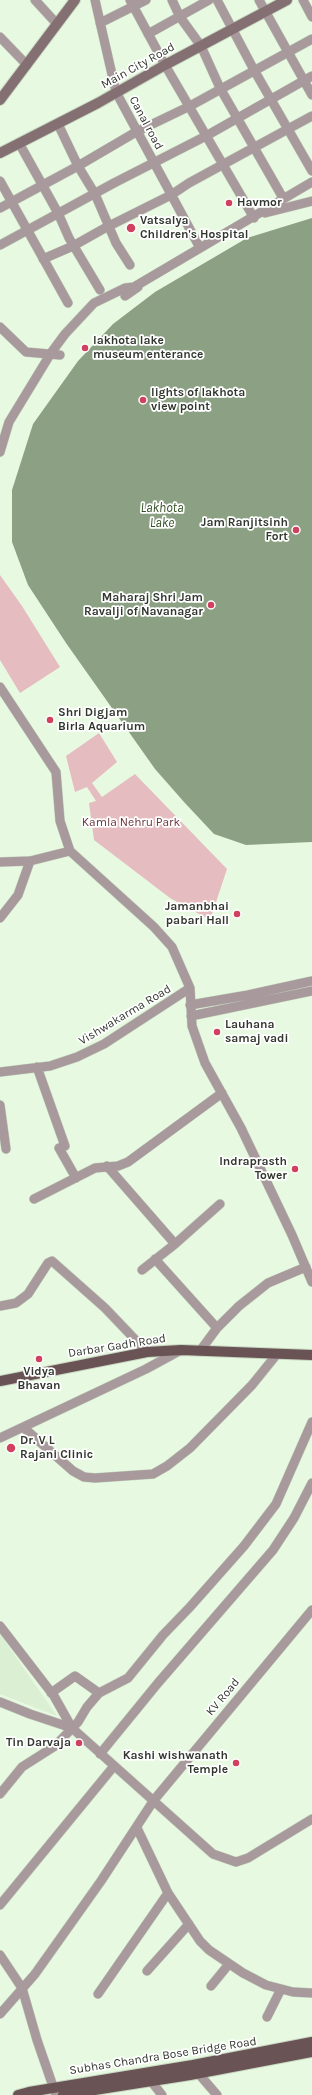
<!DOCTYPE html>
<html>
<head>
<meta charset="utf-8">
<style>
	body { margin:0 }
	canvas { display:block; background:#e8f9e1 }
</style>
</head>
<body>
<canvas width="312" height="2095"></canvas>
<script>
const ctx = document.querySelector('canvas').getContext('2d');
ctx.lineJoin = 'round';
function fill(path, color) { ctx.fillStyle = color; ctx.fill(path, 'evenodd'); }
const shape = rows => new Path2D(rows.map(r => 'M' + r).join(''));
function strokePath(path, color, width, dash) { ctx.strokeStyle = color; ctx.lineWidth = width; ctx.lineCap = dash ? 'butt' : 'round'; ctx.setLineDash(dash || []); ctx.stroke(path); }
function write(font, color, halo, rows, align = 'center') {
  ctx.font = font + ' Karla,sans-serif'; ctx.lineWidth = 3.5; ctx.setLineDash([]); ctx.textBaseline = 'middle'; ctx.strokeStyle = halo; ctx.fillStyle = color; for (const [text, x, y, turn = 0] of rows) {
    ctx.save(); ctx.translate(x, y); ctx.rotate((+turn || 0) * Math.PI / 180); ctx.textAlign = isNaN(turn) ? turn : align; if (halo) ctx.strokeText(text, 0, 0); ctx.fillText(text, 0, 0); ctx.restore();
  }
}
fill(shape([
	[0,1634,57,1716,0,1694]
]), '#dbf0d2');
fill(shape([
	[0,575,22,606,60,667,20,693,0,660],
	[99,733,117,762,92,783,102,797,135,774,227,869,210,920,170,898,94,840,89,803,96,801,87,787,75,792,66,756]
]), '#e5bcbf');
fill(shape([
	[312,218,312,842,246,845,214,834,184,802,155,769,66,643,28,585,12,542,12,490,33,424,78,361,113,324,155,292,247,238]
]), '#8ca184');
const street = shape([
	[35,0,57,24],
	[95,0,116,92,200,248],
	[130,0,165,65,254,218],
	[172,0,180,17,201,46,220,88,283,198],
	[217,0,254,70,312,171],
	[259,0,312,95],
	[303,0,312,17],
	[100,23,146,0],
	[148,34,209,0],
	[0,37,27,65],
	[58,124,78,166,95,194,116,243,130,265],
	[19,143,58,213,69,238,100,290],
	[0,181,68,303],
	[0,208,78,166,136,132,190,106,312,39],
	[265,213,312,201],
	[0,245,114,183,206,136,312,76],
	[43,259,73,246,105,228,171,195,189,183,312,116],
	[125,296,138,287],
	[0,327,26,352,60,355],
	[0,452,9,422,51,353,65,334,94,303,125,288,134,287,312,182],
	[0,687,56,772,60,821,70,851,154,927,172,947,190,988,192,1026,205,1063,241,1128,292,1235,312,1282],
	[0,862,30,861,70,851],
	[0,918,18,895,30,861],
	[190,1005,248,995,312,981],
	[191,1016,312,991],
	[37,1067,65,1146,59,1148,76,1178],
	[0,1072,50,1066,77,1057,104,1044,190,988],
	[0,1105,6,1149],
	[107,1166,175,1244,142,1270],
	[34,1199,95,1168,118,1166,128,1162,222,1093],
	[175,1244,220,1204],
	[155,1259,217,1328],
	[0,1306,16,1303,28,1294,48,1263,52,1261,105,1308,147,1352],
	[200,1351,217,1328,239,1306,268,1283,306,1267],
	[24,1428,73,1471,84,1477,95,1478,153,1474,167,1466,190,1448,252,1385,277,1354],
	[0,1438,146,1369,181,1350],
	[0,1626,54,1696,72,1728,213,1854,236,1862,248,1858,312,1819],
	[51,1693,75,1676,99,1693],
	[0,1702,30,1714,72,1728],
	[100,1754,158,1683,273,1550,294,1518,312,1483],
	[0,1794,22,1767,55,1746,78,1722,87,1707,99,1693,128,1678,163,1635,190,1607,244,1546,276,1504,312,1422],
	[137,1828,168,1893,200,1941,209,1950,243,1973,266,1985,293,1992,312,1993],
	[0,1905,114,1766],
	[0,1955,22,1988,37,2040,56,2095],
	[147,1971,189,1924],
	[211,1986,229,1964],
	[98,1994,168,1893],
	[0,2014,35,1974,101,1881,154,1800,312,1610],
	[267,2017,281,1989],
	[198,2073,217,2095],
	[151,2081,162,2095]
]);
const secondary = shape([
	[0,100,75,0],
	[0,153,98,103,165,65,287,0]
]);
const primary = shape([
	[0,1381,147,1352,181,1350,312,1355],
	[18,2095,29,2092,193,2065,312,2042],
	[63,2095,190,2075,312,2052]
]);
strokePath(street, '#c7d6c1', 10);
strokePath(secondary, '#c7d6c1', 12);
strokePath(primary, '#c7d6c1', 12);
strokePath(street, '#a89a9c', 9);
strokePath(secondary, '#847072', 10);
strokePath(primary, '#6a5355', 10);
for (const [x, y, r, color] of [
	[229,203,4,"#d0405f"],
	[131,228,5,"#d0405f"],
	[85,348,4,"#d0405f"],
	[143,400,4,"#d0405f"],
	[296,530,4,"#d0405f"],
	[211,605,4,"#d0405f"],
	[50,720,4,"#d0405f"],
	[237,914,4,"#d0405f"],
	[217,1032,4,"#d0405f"],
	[295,1169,4,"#d0405f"],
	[39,1359,4,"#d0405f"],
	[11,1448,5,"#d0405f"],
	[79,1743,4,"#d0405f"],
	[236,1763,4,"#d0405f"]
]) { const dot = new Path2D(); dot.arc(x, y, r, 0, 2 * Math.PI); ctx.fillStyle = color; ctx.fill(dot); strokePath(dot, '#fff', 1.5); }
write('12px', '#31372e', '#fff', [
	["Main City Road",138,66,-29],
	["Canal road",146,123,62],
	["Vishwakarma Road",125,1015,-31],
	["Darbar Gadh Road",117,1346,-9],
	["KV Road",223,1697,-50],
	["Subhas Chandra Bose Bridge Road",163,2056,-9]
]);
write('bold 12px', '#31372e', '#fff', [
	["Havmor",237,203],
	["Vatsalya",140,221],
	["Children's Hospital",140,235],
	["lakhota lake",93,341],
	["museum enterance",93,355],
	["lights of lakhota",151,393],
	["view point",151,407],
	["Jam Ranjitsinh",288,523,"right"],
	["Fort",288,537,"right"],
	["Maharaj Shri Jam",203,598,"right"],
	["Ravalji of Navanagar",203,612,"right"],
	["Shri Digjam",58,713],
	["Birla Aquarium",58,727],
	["Jamanbhai",229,907,"right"],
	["pabari Hall",229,921,"right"],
	["Lauhana",225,1025],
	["samaj vadi",225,1039],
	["Indraprasth",287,1162,"right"],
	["Tower",287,1176,"right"],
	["Vidya",39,1372,"center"],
	["Bhavan",39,1386,"center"],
	["Dr. V L",20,1441],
	["Rajani Clinic",20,1455],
	["Tin Darvaja",71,1743,"right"],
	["Kashi wishwanath",228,1756,"right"],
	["Temple",228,1770,"right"]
], 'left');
write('12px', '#6b353d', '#fff', [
	["Kamla Nehru Park",131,823]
]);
write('italic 13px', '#2f4d21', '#fff', [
	["Lakhota",162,508],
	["Lake",162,523]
]);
</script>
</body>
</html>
